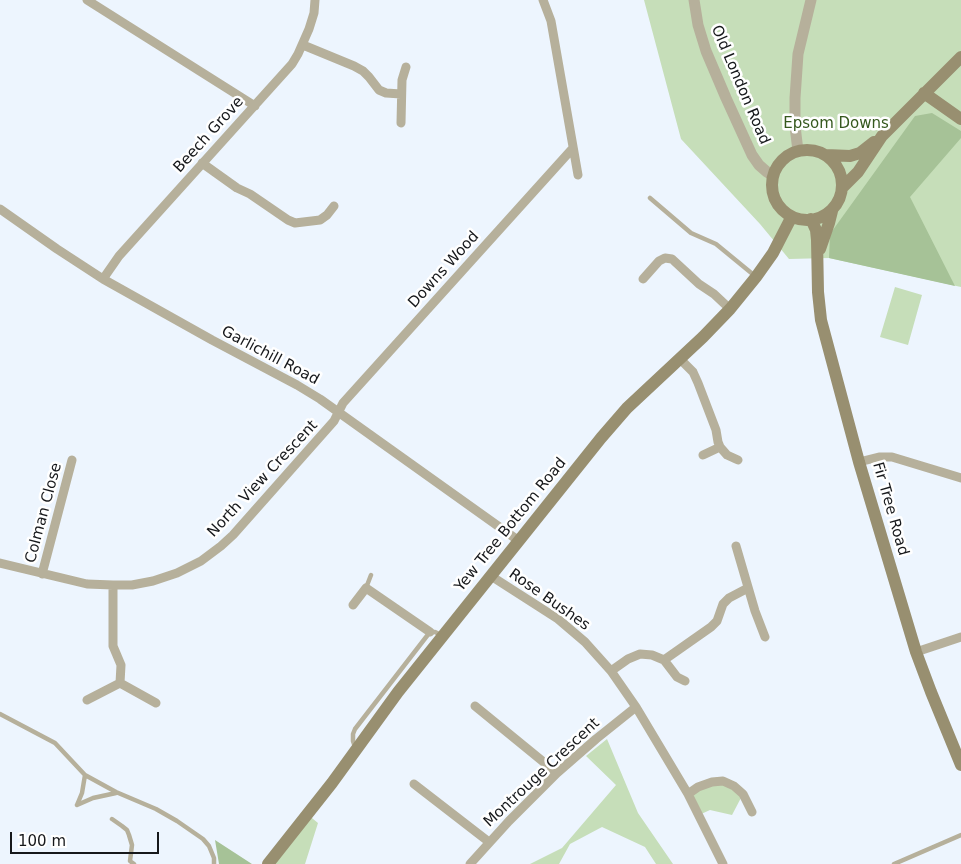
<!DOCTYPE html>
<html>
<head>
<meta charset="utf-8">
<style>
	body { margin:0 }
	#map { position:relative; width:961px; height:864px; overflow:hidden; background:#edf5fe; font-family:"DejaVu Sans",sans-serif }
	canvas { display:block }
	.scale { position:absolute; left:10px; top:832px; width:149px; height:22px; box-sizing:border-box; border:2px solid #16181b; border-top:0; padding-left:6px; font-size:15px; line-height:18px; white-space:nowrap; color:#16181b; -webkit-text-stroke:4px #fff; paint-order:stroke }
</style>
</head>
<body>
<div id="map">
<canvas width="961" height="864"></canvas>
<div class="scale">100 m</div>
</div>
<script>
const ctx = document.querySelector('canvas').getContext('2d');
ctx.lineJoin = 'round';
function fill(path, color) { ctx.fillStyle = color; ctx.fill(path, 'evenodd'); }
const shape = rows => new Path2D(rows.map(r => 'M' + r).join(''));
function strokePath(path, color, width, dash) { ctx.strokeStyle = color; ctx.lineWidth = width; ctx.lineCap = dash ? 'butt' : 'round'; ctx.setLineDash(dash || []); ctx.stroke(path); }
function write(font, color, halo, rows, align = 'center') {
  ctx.font = font + ' "DejaVu Sans",sans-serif'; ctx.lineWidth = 5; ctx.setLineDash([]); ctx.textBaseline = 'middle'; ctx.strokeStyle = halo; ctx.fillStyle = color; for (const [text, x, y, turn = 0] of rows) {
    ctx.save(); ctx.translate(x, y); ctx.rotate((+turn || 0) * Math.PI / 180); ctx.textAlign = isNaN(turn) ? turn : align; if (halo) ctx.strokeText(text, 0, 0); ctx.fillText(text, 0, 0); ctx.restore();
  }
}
fill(shape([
	[644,0,961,0,961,287,829,258,789,259,760,224,681,139],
	[895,287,922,295,908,345,880,337],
	[607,739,638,813,673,864,656,864,645,847,602,827,570,844,559,864,530,864,562,848,616,785,586,756],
	[723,781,743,794,732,815,710,810,699,815,688,794],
	[307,814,318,823,305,864,268,864]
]), '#c6deb9');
fill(shape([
	[932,113,961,131,961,138,910,197,955,286,829,258,830,234,915,116],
	[215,840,252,864,219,864]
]), '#a6c297');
strokePath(shape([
	[650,198,691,233,716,244,755,276],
	[366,588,371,575],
	[0,714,55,743,85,775,116,792,156,809,177,821,203,839,209,846,214,858,214,864],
	[355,747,353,741,353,734,355,729,430,632,435,632,443,636],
	[77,805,93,798,116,793],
	[77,805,82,793,85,775],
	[112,819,122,826,127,830,129,835,132,845,130,861,134,864],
	[894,864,961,835]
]), '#b6b09b', 4.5);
strokePath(shape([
	[87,0,255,106],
	[543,0,551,21,578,175],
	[303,45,354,66,363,71,369,77,379,90,386,93,401,94],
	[401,123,402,80,406,67],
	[202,163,237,188,250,194,288,220,295,223,320,220,327,215,334,206],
	[0,209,57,249,103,279,212,340,297,385,320,399,519,541],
	[103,279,119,256,292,64,298,54,309,29,314,13,315,0],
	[643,279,659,261,665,258,672,259,699,284,714,294,730,309],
	[680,359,693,372,698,383,716,430,718,442,720,447,703,455],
	[720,447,727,455,738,460],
	[859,462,879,457,892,457,961,478],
	[736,546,755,611,765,637],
	[0,563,87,584,113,585,132,585,153,581,177,573,201,561,221,546,233,535,334,421,343,403,573,148],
	[42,574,72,460],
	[491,576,558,619,585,642,611,671,636,707,688,794,723,864],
	[113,585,113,646,121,665,120,683],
	[353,605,366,588,430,632],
	[916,652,961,637],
	[664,660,711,627,717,621,723,604,729,598,748,588],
	[611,671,628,659,640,654,652,655,664,660,677,677,685,681],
	[87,700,120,683,156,703],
	[475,706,557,773],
	[414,784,489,842],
	[688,794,698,787,712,782,723,781,734,786,743,794,752,812],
	[470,864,509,821,557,773,596,739,636,707]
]), '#b6b09b', 9);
strokePath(shape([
	[694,0,698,25,706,51,726,98,752,155,759,165,767,172,772,175],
	[798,151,795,126,795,98,798,54,811,0]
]), '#b6b09b', 11);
strokePath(shape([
	[924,93,961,119],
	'772 185a35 35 0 1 1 70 0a35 35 0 1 1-70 0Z',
	[826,155,850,156,860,153,874,142],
	[842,188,858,172,882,136,961,57],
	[811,219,816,230,817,240,818,292,821,320,859,462,916,652,931,692,961,765],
	[820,249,829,223,832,211],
	[268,864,332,783,398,692,601,438,627,408,703,337,730,309,756,277,773,253,791,218]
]), '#988f70', 12);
write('15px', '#16181b', '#fff', [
	["Old London Road",740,85,67],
	["Beech Grove",209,135,-48],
	["Downs Wood",444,270,-48],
	["Garlichill Road",270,356,28],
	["North View Crescent",263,479,-47],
	["Fir Tree Road",890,509,74],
	["Colman Close",44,513,-75],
	["Yew Tree Bottom Road",511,525,-51],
	["Rose Bushes",549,600,35],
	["Montrouge Crescent",542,773,-43]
]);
write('15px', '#35581d', '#fff', [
	["Epsom Downs",836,124]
]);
</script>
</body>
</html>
